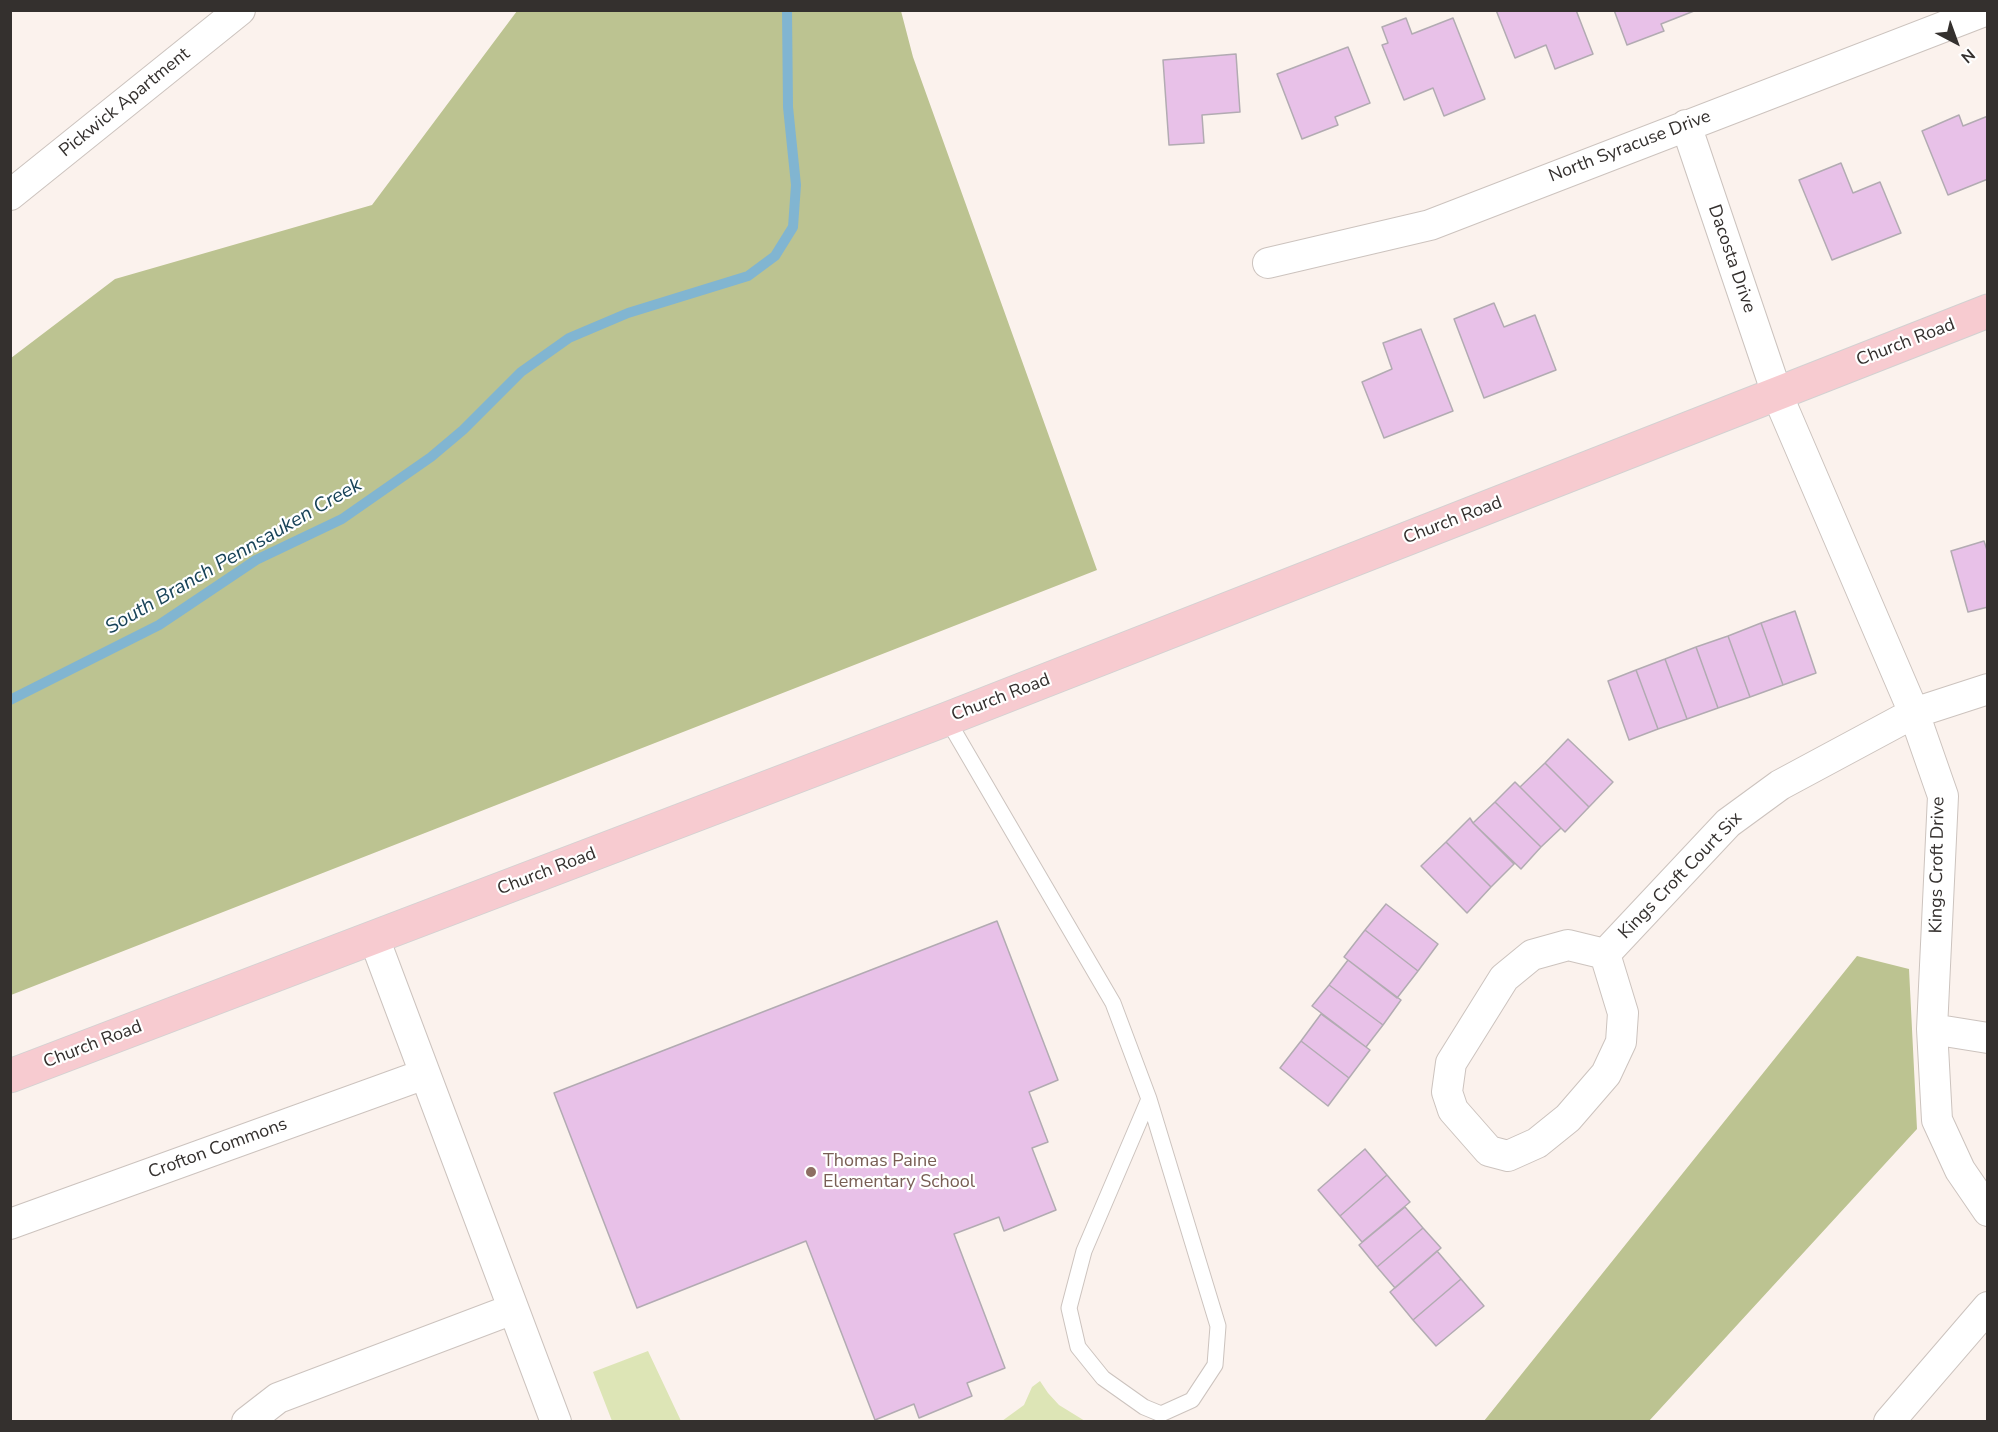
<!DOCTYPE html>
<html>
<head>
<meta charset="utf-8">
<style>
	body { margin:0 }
	#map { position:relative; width:1998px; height:1432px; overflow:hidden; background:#fbf2ed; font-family:"Nunito Sans",sans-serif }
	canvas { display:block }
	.frame { position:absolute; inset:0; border:12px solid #34302e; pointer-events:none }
	.north { position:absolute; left:1926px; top:12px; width:60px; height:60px; -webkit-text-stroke:4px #fff; paint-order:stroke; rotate:139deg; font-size:16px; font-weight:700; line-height:24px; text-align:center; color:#34302e }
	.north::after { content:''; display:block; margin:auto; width:21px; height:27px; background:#34302e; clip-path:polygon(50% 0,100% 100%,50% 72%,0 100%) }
</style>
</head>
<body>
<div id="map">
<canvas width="1998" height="1432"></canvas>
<div class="frame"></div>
<div class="north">N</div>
</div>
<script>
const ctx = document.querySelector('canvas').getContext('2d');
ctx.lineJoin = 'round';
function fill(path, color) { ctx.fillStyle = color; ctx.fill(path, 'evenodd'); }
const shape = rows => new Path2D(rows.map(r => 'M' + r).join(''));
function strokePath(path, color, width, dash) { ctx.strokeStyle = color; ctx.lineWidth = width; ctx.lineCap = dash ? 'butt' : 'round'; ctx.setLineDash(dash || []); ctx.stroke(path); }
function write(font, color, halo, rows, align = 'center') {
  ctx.font = font + ' "Nunito Sans",sans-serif'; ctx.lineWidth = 4.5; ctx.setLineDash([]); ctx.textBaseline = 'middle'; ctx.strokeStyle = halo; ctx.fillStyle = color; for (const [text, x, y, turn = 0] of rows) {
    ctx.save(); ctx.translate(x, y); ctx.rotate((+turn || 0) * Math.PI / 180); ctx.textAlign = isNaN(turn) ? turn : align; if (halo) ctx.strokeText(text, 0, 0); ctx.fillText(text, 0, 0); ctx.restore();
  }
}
fill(shape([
	[648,1351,681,1421,612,1421,593,1372],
	[1040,1381,1048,1393,1059,1405,1085,1421,1002,1421,1024,1405,1032,1387]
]), '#dde5b6');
fill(shape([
	[517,11,901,11,913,57,1097,570,11,995,11,358,115,279,372,205],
	[1857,956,1909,969,1917,1129,1649,1421,1484,1421]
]), '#bcc391');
strokePath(shape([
	[10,700,159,625,256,560,342,519,431,457,463,430,521,372,569,338,628,313,748,276,775,256,793,227,796,185,788,107,787,10]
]), '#81b5d1', 10);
const building = shape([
	[1496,10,1576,10,1593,54,1555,69,1546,45,1515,58,1496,10],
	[1614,10,1694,10,1694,11,1661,24,1664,31,1627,45,1614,10],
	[1406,18,1412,34,1453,18,1485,99,1444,116,1433,88,1404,100,1382,45,1388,43,1382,27,1406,18],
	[1348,47,1370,103,1335,117,1338,125,1302,139,1277,74,1348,47],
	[1236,54,1240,112,1202,115,1204,143,1169,145,1163,60,1236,54],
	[1959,115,1963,126,1988,116,1988,179,1948,195,1922,131,1959,115],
	[1841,163,1853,193,1880,182,1901,233,1832,260,1799,180,1841,163],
	[1494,303,1504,327,1535,315,1556,370,1484,398,1454,319,1494,303],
	[1421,329,1453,411,1384,438,1362,382,1392,369,1383,343,1421,329],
	[1984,541,1988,553,1988,607,1968,612,1951,551,1984,541],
	[1795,611,1816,673,1783,685,1761,623,1795,611],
	[1761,623,1783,685,1750,697,1728,636,1761,623],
	[1728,636,1750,697,1718,708,1696,647,1728,636],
	[1696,647,1718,708,1687,719,1665,659,1696,647],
	[1665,659,1687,719,1658,729,1636,670,1665,659],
	[1636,670,1658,729,1629,740,1608,681,1636,670],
	[1568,739,1613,782,1589,807,1545,763,1568,739],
	[1545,763,1589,807,1565,832,1520,787,1545,763],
	[1515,782,1561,828,1541,847,1495,802,1515,782],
	[1495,802,1541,847,1521,869,1473,823,1495,802],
	[1470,818,1473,823,1514,864,1491,887,1446,842,1470,818],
	[1446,842,1491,887,1467,913,1421,866,1446,842],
	[1386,904,1438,944,1418,971,1365,930,1386,904],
	[997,921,1058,1080,1029,1092,1048,1142,1032,1148,1056,1210,1004,1231,999,1217,954,1234,1005,1368,967,1383,972,1396,919,1418,914,1404,875,1420,806,1241,637,1308,554,1093,997,921],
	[1365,930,1418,971,1397,998,1344,957,1365,930],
	[1348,960,1401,1000,1383,1025,1329,985,1348,960],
	[1329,985,1383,1025,1366,1047,1312,1006,1329,985],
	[1321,1014,1370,1050,1349,1078,1301,1041,1321,1014],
	[1301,1041,1349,1078,1328,1106,1280,1068,1301,1041],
	[1365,1149,1387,1175,1340,1216,1318,1190,1365,1149],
	[1387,1175,1410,1202,1362,1242,1340,1216,1387,1175],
	[1405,1207,1423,1228,1377,1267,1359,1245,1405,1207],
	[1423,1228,1441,1248,1395,1288,1377,1267,1423,1228],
	[1437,1251,1461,1279,1413,1320,1390,1292,1437,1251],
	[1461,1279,1484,1306,1436,1346,1413,1320,1461,1279]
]);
fill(building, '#e8c1e8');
strokePath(building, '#b2abb2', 1.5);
const lane = shape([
	[947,719,1113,1003,1149,1099],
	[1149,1099,1218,1326,1215,1365,1192,1400,1161,1414,1144,1407,1103,1378,1078,1347,1069,1308,1084,1251,1149,1099]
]);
const street = shape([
	[1686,125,1777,394,1914,713,1943,796,1932,1029,1937,1120,1960,1170,1988,1211],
	[10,195,240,10],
	[1268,263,1430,225,1987,10],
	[374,938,556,1422],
	[1605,954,1623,1013,1621,1042,1606,1074,1568,1118,1537,1143,1508,1156,1489,1151,1453,1110,1447,1092,1451,1063,1504,978,1532,955,1568,945,1605,954,1728,823,1780,785,1914,713,1988,689],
	[1932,1029,1988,1038],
	[10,1224,425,1074],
	[247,1422,278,1398,513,1309],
	[1889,1422,1988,1307]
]);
const primary = shape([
	[10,1076,947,719,1988,311]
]);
strokePath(lane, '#ccc3be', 17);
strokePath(street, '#ccc3be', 32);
strokePath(primary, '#d2d1d1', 35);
strokePath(lane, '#fff', 15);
strokePath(street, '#fff', 30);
strokePath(primary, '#f7cbd0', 33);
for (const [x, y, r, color] of [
	[811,1172,6,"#8d6e63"]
]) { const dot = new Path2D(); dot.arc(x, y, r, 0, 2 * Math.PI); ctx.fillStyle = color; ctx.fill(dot); strokePath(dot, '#fff', 2); }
write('18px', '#34302e', '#fff', [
	["Pickwick Apartment",125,103,-39],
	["North Syracuse Drive",1630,147,-21],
	["Dacosta Drive",1731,259,71],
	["Church Road",1906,343,-21],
	["Church Road",1453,521,-21],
	["Church Road",1001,698,-21],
	["Kings Croft Drive",1938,865,-89],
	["Church Road",547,872,-21],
	["Kings Croft Court Six",1681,876,-46],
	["Church Road",93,1045,-21],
	["Crofton Commons",218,1149,-20]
]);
write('18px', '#785e54', '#fff', [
	["Thomas Paine",823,1162],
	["Elementary School",823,1183]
], 'left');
write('italic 20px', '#184358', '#fff', [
	["South Branch Pennsauken Creek",234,557,-30]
]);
</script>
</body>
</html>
